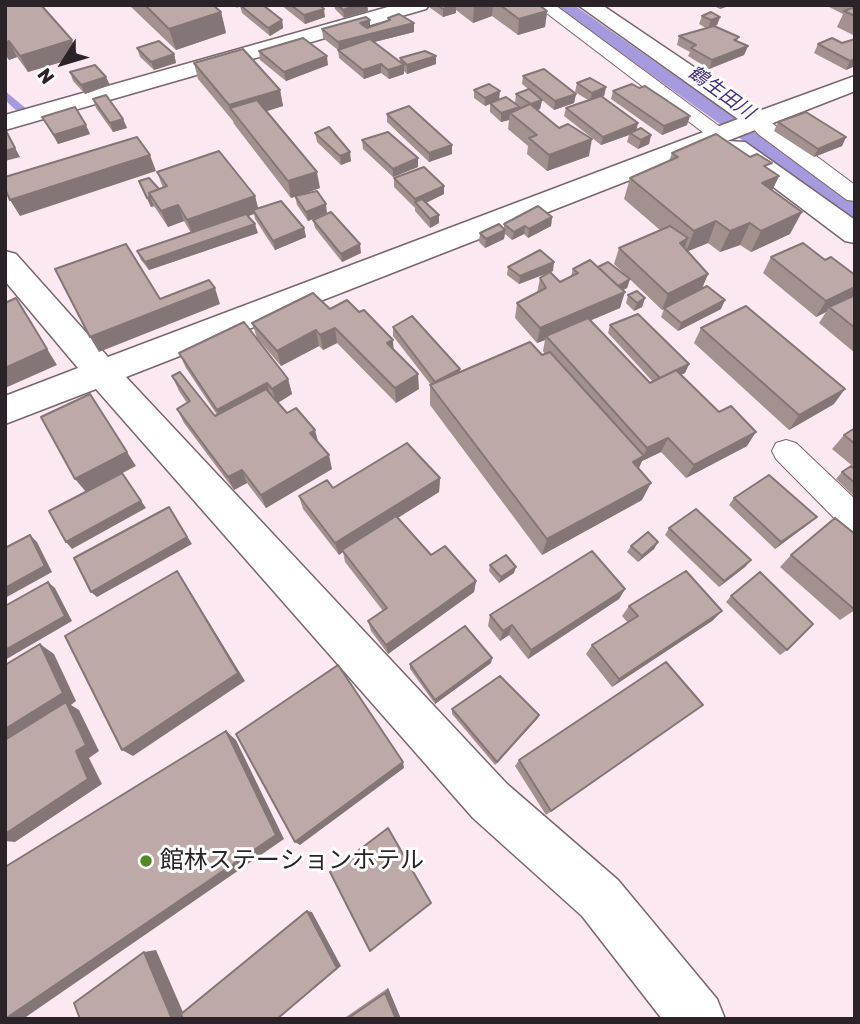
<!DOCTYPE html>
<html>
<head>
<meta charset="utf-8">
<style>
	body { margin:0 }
	#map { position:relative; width:860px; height:1024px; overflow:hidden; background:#fce8f1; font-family:Rubik,sans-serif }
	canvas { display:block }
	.frame { position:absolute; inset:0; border:7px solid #2b2327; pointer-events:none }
	.north { position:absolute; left:28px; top:28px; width:70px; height:70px; -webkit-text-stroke:5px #fff; paint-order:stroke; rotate:233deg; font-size:19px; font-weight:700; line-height:28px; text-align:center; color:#2b2327 }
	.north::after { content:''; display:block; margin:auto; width:24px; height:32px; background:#2b2327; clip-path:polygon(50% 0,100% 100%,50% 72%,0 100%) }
</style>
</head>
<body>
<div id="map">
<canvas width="860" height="1024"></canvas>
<div class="frame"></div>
<div class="north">N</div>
</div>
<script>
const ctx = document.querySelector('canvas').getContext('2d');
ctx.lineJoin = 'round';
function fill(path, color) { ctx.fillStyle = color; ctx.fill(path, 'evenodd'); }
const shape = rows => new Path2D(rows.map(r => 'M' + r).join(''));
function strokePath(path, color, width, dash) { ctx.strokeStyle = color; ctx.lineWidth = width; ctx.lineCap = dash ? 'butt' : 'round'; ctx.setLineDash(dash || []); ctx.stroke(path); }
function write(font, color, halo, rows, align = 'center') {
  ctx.font = font + ' Rubik,"Noto Sans JP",sans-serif'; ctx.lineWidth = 6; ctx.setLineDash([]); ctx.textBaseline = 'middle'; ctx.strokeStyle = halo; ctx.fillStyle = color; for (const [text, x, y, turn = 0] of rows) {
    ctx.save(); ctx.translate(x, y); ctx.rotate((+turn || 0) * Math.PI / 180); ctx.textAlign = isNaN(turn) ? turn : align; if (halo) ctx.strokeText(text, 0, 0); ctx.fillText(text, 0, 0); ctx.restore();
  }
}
fill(shape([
	[554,5,574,5,855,202,855,221]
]), '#a699de');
fill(shape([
	[5,91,28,110,28,114,20,114,5,100,5,91]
]), '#a699de');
const lane = shape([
	[536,5,555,5,727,132,730,136,727,140,713,140,536,5],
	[758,116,765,118,855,185,855,201,847,200,758,134,748,122,758,116],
	[786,440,796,443,855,499,855,532,844,528,776,459,772,451,776,443,786,440]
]);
const street = shape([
	[395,5,429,5,426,9,5,130,5,115,395,5],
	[578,5,602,5,759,111,855,76,855,91,727,141,745,142,855,220,855,243,845,241,727,152,723,147,727,142,126,377,507,784,618,880,717,999,725,1019,662,1019,582,916,473,818,96,389,5,424,5,396,78,368,5,281,5,251,16,254,108,357,738,119,578,5]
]);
strokePath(lane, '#77666d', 2);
strokePath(street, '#77666d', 3);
fill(lane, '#fff');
fill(street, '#fff');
fill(shape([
	[5,5,78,57,28,72,17,57,9,60,5,55],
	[129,5,213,5,221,12,226,33,176,50],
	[234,5,263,5,282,20,283,28,270,36,242,13,240,6,237,8],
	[281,5,320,5,325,17,305,24],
	[334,5,367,5,368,11,344,18,335,9],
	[429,5,539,5,547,11,545,27,518,35,492,16,473,23,456,10,456,13,443,17,429,7],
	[712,5,731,5,720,9],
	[825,5,855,5,855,36,837,27,843,14],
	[702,16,720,17,717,25,715,26,739,37,737,41,748,46,744,55,709,69,688,56,690,52,677,45,679,36,706,28,699,24],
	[388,18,414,23,414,32,374,42,400,62,400,58,436,64,407,74,404,71,404,74,389,79,381,73,364,79,339,58,338,50,323,38,322,29,370,27,388,21],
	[855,39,855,66,846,70,814,53,818,44,842,43],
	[137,48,174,54,176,63,154,70,140,57],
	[259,51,328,65,286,81,260,60],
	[194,63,280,90,283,106,266,111,320,188,291,198,234,124,233,121,198,79],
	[70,72,110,85,85,94,73,81],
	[523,76,576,94,574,103,554,110,542,100,540,109,537,110,589,156,547,171,527,154,528,146,508,129,509,120,501,122,490,112,490,104,485,106,474,98,474,90,522,107,515,103,516,94,528,89,522,84],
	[577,83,606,87,604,96,602,97,637,130,651,135,649,144,638,149,627,142,629,135,601,145,564,116,566,108,588,100,575,92],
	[613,91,687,125,662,135,611,99],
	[93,99,123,119,127,128,113,132,96,108],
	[387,114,452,145,452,154,429,162,387,122],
	[42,117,90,134,58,144],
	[778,122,846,137,842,146,814,157,774,131],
	[315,133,351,161,341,165,317,142],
	[362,140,418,158,418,167,393,177,363,149],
	[672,153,769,169,779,176,772,190,790,234,751,252,740,245,720,252,708,243,688,251,708,274,702,289,721,309,678,331,661,317,664,309,662,310,614,264,619,248,660,230,624,199,630,178,669,161],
	[157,172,255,196,258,208,304,228,306,237,275,250,255,219,254,214,248,216,258,233,149,270,141,260,137,251,191,233,184,221,168,227,154,206,151,207,139,181,159,189,163,188],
	[394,178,444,194,426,203,439,215,439,223,430,228,415,211,415,208,394,187],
	[295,196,327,213,308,221,297,205],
	[552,217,551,226,528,238,524,234,512,240,505,234,504,239,485,248,479,242,480,233,504,228,504,224],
	[313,220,361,253,342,262,315,228],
	[771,257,825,260,855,275,855,353,819,323,826,312,816,317,763,273],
	[508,267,553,271,519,284,507,275],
	[598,267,630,279,627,288,623,290,620,308,591,320,650,383,653,382,608,333,610,325,689,364,685,373,681,375,747,446,686,478,661,452,642,461,639,468,642,500,542,555,430,405,430,385,431,385,393,336,393,327,460,369,460,372,542,355,545,354,543,351,545,340,537,343,515,318,517,303,537,293,540,278,560,282,571,276,573,269],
	[628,295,645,298,642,307,634,311,626,303],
	[330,309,394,351,419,389,396,403,337,343,323,350,319,346,281,366,257,338,252,323],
	[701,328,834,404,789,430,694,343],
	[179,353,288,379,292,394,278,403,287,413,318,442,332,469,266,508,247,483,234,490,184,423,177,409,187,403,179,391,172,376,215,416,217,415,186,368],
	[855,428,855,468,832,449,844,435],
	[855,469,855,494,853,495,836,479,842,472],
	[440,478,439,492,398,517,431,555,476,581,474,592,388,654,371,631,368,621,383,611,345,562,343,552,339,555,303,509,299,496,333,488],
	[734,498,810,523,775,549,729,505],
	[669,528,751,560,745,567,719,587,665,535],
	[658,542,654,549,638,562,627,552,631,546],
	[791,555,855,610,840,620,780,567],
	[490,565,514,573,499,583,489,571],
	[625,589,619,599,528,659,509,635,500,641,488,626,490,615],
	[731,596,787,650,780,655,726,602],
	[629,606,722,611,712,621,612,687,586,654,592,645,628,623,622,616],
	[492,658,491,663,435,704,410,669,410,664],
	[703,705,546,815,515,766,519,760],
	[452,709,539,715,537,719,495,765,452,714],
	[388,988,401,1019,343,1019]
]), '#a39190');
fill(shape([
	[357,5,367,5,368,11,344,18,343,10],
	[456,5,456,13,443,17,443,9],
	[479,5,493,5,492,16,473,23,474,7],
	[722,5,731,5,720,9],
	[324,9,325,17,305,24,304,15],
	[547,11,545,27,518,35,519,19],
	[221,12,226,33,176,50,169,29],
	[720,17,717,25,708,29,711,20],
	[282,20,283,28,270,36,268,28],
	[370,20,370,28,360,32,360,23],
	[414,23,414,32,339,51,338,42],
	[72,40,78,57,28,72,20,56],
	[9,41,17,57,9,60,5,53,5,43],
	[748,46,744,55,709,69,712,60],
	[174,54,176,63,154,70,151,62],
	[327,56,328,65,286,81,284,72],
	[436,56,436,64,407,74,407,65],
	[855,59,855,66,846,70,850,61],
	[381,64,381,73,364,79,363,70],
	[404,65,404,74,389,79,388,70],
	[106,77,110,85,85,94,81,85],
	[606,87,604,96,590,102,592,93],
	[280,90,283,106,239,120,230,108,233,121,229,105],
	[500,91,499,100,485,106,485,98],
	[576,94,574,103,554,110,555,101],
	[542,100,540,109,530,113,531,104],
	[520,107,510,113,509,120,501,122,501,113],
	[690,116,687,125,662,135,664,126],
	[123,119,127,128,113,132,110,123],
	[638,123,636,132,630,133,629,135,601,145,603,137],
	[86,125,90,134,58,144,54,135],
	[5,129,20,157,5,161],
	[651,135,649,144,638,149,641,140],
	[846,137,842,146,814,157,818,149],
	[592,139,589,156,547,171,549,155],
	[452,145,452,154,429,162,429,153],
	[350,152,351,161,341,165,340,156],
	[150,155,156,171,20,216,10,200],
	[418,158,418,167,393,177,393,169],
	[317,172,320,188,291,198,288,181],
	[779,176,769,197,762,183],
	[444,186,444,194,419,206,415,202,415,199],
	[255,196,259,212,253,210,254,214,193,236,187,220],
	[150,197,154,206,151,207,147,198],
	[326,204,327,213,308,221,306,212],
	[178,205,184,221,168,227,161,211],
	[802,212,790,234,751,252,761,231],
	[439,215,439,223,430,228,430,219],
	[552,217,551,226,528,238,529,229],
	[716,221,708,243,686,252,694,231],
	[750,223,740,245,720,252,730,231],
	[255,224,258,233,149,270,145,262],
	[525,226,524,234,512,240,514,232],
	[304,228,306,237,275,250,273,241],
	[505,230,504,239,485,248,486,239],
	[688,238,682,254,680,243],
	[360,244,361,253,342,262,341,254],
	[554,262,553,271,519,284,520,276],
	[708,274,701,290,662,310,668,294],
	[630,279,627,288,613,295,616,287],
	[855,287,855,296,829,307,826,312,816,317,826,301],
	[215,288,220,304,99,352,90,337],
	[625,292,620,308,549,338,546,336,545,340,537,343,540,328],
	[16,298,57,365,5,388,5,368],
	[645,298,642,307,634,311,637,303],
	[725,300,721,309,678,331,681,323],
	[335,328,337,343,323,350,320,335],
	[316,330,319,346,281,366,277,351],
	[393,340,394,355,387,343],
	[689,364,685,373,657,386,660,378],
	[460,369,460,377,435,390,435,382],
	[418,374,419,389,396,403,395,388],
	[288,379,292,394,277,403,272,389],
	[267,383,271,398,223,424,217,410],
	[845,389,834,404,789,430,799,415],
	[90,394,136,466,86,492,75,479],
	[315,430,319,445,310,433],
	[756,432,747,446,686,478,694,465],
	[668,438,661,452,642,461,636,474,633,462,643,457,647,448],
	[329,455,332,469,266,508,261,495],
	[242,470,247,483,234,490,228,477],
	[122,473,146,508,72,549,66,542],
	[440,478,439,492,344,552,342,550,343,552,339,555,335,543],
	[651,483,642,500,542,555,547,539],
	[169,507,192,544,97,597,91,592],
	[817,517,810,523,775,549,781,542],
	[30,535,37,542,52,572,5,598,5,588],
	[658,542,654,549,638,562,642,556],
	[751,560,745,567,719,587,724,581],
	[516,567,514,573,499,583,501,577],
	[177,571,185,583,245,681,133,756,122,750],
	[476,581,474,592,388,654,386,645],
	[48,582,55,588,72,621,5,660,5,650],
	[625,589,619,599,528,659,531,650],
	[722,611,712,621,612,687,619,679],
	[512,625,509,635,500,641,503,631],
	[40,644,54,654,76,701,71,705,79,710,99,751,89,758,102,784,15,842,5,841,5,834,76,751,5,746,5,729],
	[492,658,491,663,435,704,435,700],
	[539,715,537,719,495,765,497,762],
	[226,731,236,740,284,839,23,1019,6,1019],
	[403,762,404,768,300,845,295,842],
	[307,911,312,912,341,966,277,1019],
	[156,950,186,1019,172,1019,144,952],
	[388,988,401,1019,396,1019,385,993]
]), '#847676');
const building = shape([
	[5,5,41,5,72,40,20,56,9,41,5,43,5,5],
	[145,5,213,5,221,12,169,29,145,5],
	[240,5,263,5,282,20,268,28,240,5],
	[291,5,320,5,324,9,304,15,291,5],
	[338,5,357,5,343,10,338,5],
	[438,5,455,5,443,9,438,5],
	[500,5,539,5,547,11,519,19,500,5],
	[852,8,855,9,855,16,844,11,852,8],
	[711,12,720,17,711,20,702,16,711,12],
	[399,14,414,23,338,42,322,29,366,17,370,20,360,23,367,28,390,20,388,18,399,14],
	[714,26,739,37,734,40,748,46,712,60,691,48,696,45,679,36,714,26],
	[303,38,327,56,284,72,259,51,303,38],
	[832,38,842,43,855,39,855,59,850,61,818,44,832,38],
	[370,39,404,65,388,70,381,64,363,70,338,50,370,39],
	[159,41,174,54,151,62,137,48,159,41],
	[243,49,280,90,229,105,194,63,243,49],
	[425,51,436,56,407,65,400,58,425,51],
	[95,65,106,77,81,85,70,72,95,65],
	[544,69,576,94,555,101,523,76,544,69],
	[590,78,606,87,592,93,577,83,590,78],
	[489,84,500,91,485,98,474,90,489,84],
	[632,84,639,88,645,86,690,116,664,126,613,91,632,84],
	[529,89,542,100,531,104,516,94,529,89],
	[106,95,123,119,110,123,93,99,106,95],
	[601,96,638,123,603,137,566,108,601,96],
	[506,97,520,107,501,113,490,103,506,97],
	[257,100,317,172,288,181,230,108,257,100],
	[530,104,559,128,568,124,592,139,549,155,529,138,537,135,510,113,530,104],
	[409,106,452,145,429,153,387,114,409,106],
	[75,107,86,125,54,135,42,117,75,107],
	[806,112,846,137,818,149,778,122,806,112],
	[329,127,350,152,340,156,315,133,329,127],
	[641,128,651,135,641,140,630,133,641,128],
	[5,129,15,148,5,151,5,129],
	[388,132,418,158,393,169,362,140,388,132],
	[716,134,750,157,757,154,772,163,764,166,779,176,762,183,802,212,761,231,750,223,730,231,716,221,694,231,630,178,678,157,672,153,716,134],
	[137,137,150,155,10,200,5,189,5,177,137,137],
	[219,151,255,196,187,220,178,205,161,211,149,193,167,186,157,172,219,151],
	[424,167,444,186,415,199,394,178,424,167],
	[149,178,159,189,149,193,150,197,147,198,139,181,149,178],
	[317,191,326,204,306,212,295,196,317,191],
	[422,199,439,215,430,219,415,202,422,199],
	[281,201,304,228,273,241,253,210,281,201],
	[538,206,552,217,529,229,525,226,514,232,504,224,538,206],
	[331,212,360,244,341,254,313,220,331,212],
	[246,214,255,224,145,262,137,251,246,214],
	[499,224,505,230,486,239,480,233,499,224],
	[670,226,688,238,680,243,708,274,668,294,619,248,670,226],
	[803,243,825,260,831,257,855,275,855,287,826,301,771,257,803,243],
	[126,244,160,299,209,280,215,288,90,337,55,269,126,244],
	[540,250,554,262,520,276,508,267,540,250],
	[590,260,625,292,540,328,517,303,546,288,540,278,550,272,560,282,578,273,573,269,590,260],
	[608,262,630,279,618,286,598,267,608,262],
	[707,286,725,300,681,323,664,308,707,286],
	[637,291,645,298,637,303,628,295,637,291],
	[313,293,330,309,347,300,359,312,364,310,393,340,387,343,418,374,395,388,335,328,320,335,316,330,277,351,252,323,313,293],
	[855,295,855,328,829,307,855,295],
	[16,298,47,349,5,368,5,303,16,298],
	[746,306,845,389,799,415,701,328,746,306],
	[638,314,689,364,660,378,610,325,638,314],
	[412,316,460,369,435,382,393,327,412,316],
	[588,318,650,383,676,370,719,412,731,406,756,432,694,465,668,438,647,448,546,336,588,318],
	[244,322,288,379,272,389,267,383,217,410,179,353,244,322],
	[530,342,542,355,550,352,644,456,633,462,651,483,547,539,430,385,530,342],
	[180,372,215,416,266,389,287,413,296,408,315,430,310,433,329,455,261,495,242,470,228,477,177,409,190,401,172,376,180,372],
	[90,394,127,452,75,479,41,417,90,394],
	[855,428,855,444,844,435,855,428],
	[407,443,440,478,335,543,299,496,327,480,333,488,407,443],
	[851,466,855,469,855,483,842,472,851,466],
	[122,473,141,501,66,542,49,511,122,473],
	[769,475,817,517,781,542,734,498,769,475],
	[169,507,187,537,91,592,74,558,169,507],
	[696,509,751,560,724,581,669,528,696,509],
	[396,516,431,555,445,546,476,581,386,645,368,621,387,608,342,550,396,516],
	[835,518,855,534,855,610,791,555,835,518],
	[648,532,658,542,642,556,631,546,648,532],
	[30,535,45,566,5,588,5,548,30,535],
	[592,551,625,589,531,650,512,625,503,631,490,615,592,551],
	[506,555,516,567,501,577,490,565,506,555],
	[177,571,238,673,122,750,65,636,177,571],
	[686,571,722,611,619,679,592,645,638,616,629,606,686,571],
	[760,572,813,624,787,650,731,596,760,572],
	[48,582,65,616,5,650,5,606,48,582],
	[465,626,492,658,435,700,410,664,465,626],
	[40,644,63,693,5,729,5,665,40,644],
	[666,662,703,705,551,811,519,760,666,662],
	[338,665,403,762,295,842,236,734,338,665],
	[500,676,539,715,497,762,452,709,500,676],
	[66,702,86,745,76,751,88,779,5,834,5,740,66,702],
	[226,731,276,835,5,1019,5,867,226,731],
	[388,828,431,903,370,951,330,872,388,828],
	[307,911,337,968,277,1019,183,1019,181,1014,307,911],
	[144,952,172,1019,80,1019,74,1003,144,952],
	[385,993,396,1019,347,1019,385,993]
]);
fill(building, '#bda9a8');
strokePath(building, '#847676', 2);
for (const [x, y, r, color] of [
	[146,861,7,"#528924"]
]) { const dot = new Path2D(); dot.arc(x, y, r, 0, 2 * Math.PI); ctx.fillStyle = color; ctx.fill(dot); strokePath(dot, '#fff', 2.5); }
write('italic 19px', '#442d7e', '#fff', [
	["鶴生田川",721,93,36]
]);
write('24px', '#2b2327', '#fff', [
	["館林ステーションホテル",160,861]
], 'left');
</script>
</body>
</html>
